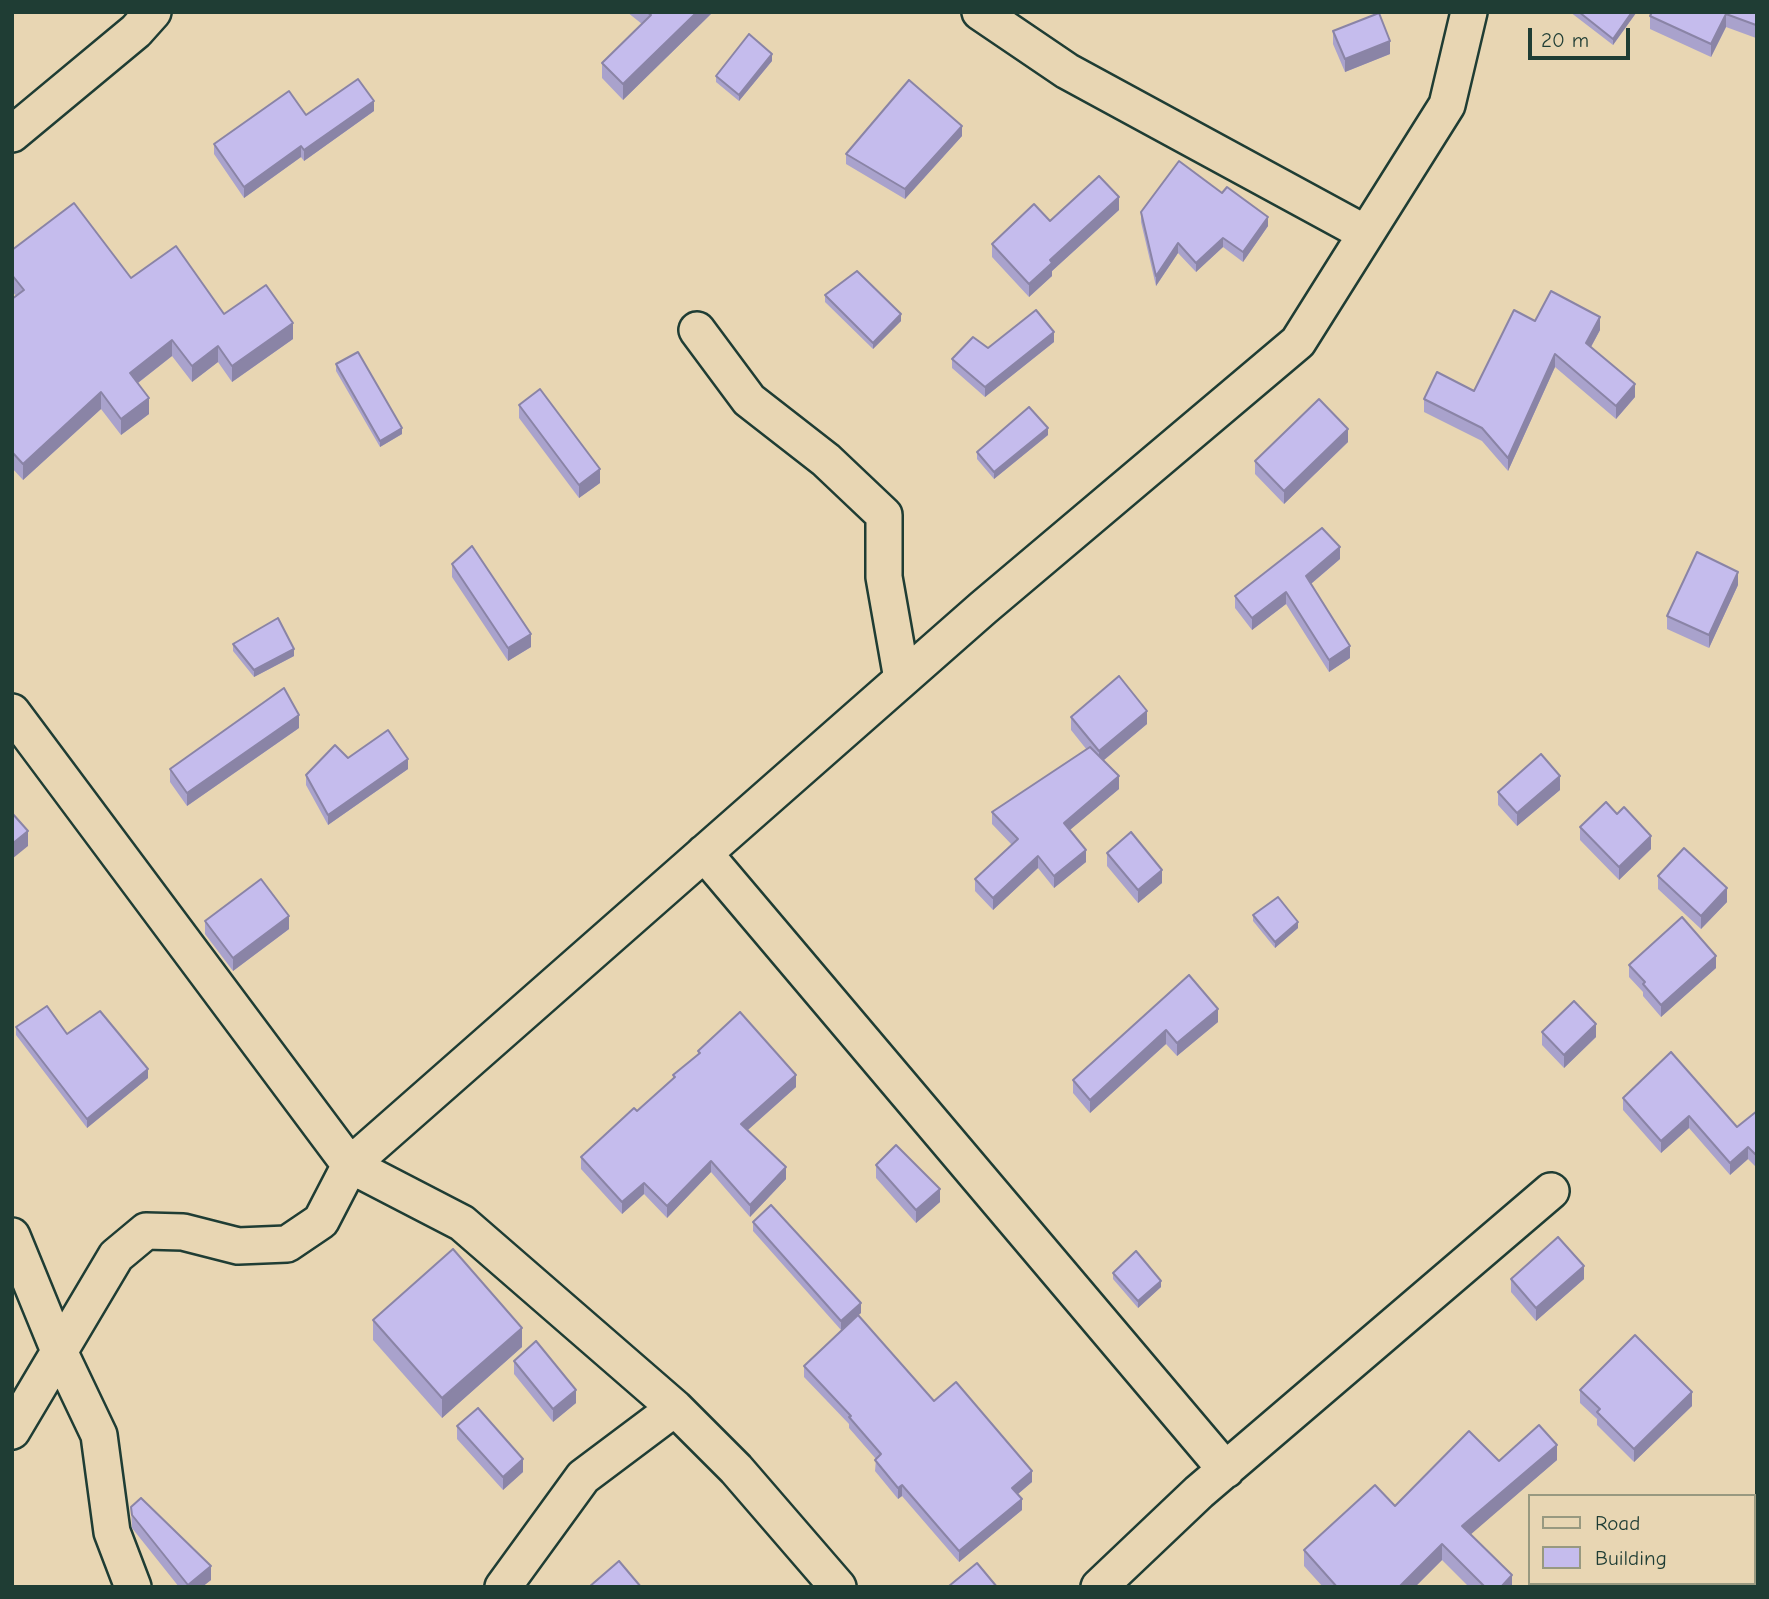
<!DOCTYPE html>
<html>
<head>
<meta charset="utf-8">
<style>
	body { margin:0 }
	#map { position:relative; width:1769px; height:1599px; overflow:hidden; background:#e8d6b3; font-family:"Comic Neue",sans-serif }
	canvas { display:block }
	.frame { position:absolute; inset:0; border:14px solid #1f3d34; pointer-events:none }
	.legend { position:absolute; left:1528px; top:1494px; width:228px; height:91px; box-sizing:border-box; background:#e8d6b3; border:2px solid #989980; margin:0; padding:9px 12px; list-style:none; font-size:21px; color:#1f3d34 }
	.legend li { display:flex; align-items:center; gap:14px; height:35px }
	.legend b { width:35px; border:2px solid #989980 }
	.scale { position:absolute; left:1528px; top:28px; width:102px; height:32px; box-sizing:border-box; border:4px solid #1f3d34; border-top:0; padding-left:9px; font-size:21px; line-height:24px; white-space:nowrap; color:#1f3d34; -webkit-text-stroke:5px #e8d6b3; paint-order:stroke }
</style>
</head>
<body>
<div id="map">
<canvas width="1769" height="1599"></canvas>
<div class="frame"></div>
<ul class="legend">
<li><b style="height:9px;background:#e8d6b3"></b>Road</li>
<li><b style="height:19px;background:#c5bced"></b>Building</li>
</ul>
<div class="scale">20 m</div>
</div>
<script>
const ctx = document.querySelector('canvas').getContext('2d');
ctx.lineJoin = 'round';
const shape = rows => new Path2D(rows.map(r => 'M' + r).join(''));
function strokePath(path, color, width, dash) { ctx.strokeStyle = color; ctx.lineWidth = width; ctx.lineCap = dash ? 'butt' : 'round'; ctx.setLineDash(dash || []); ctx.stroke(path); }
function fill(path, color) { ctx.fillStyle = color; ctx.fill(path, 'evenodd'); }
const street = shape([
	[980,12,1067,71,1365,233],
	[12,134,136,31,153,12],
	[697,330,749,400,826,460,884,515,884,577,902,679],
	[12,712,350,1165,462,1223,675,1408,736,1469,838,1587],
	[704,853,1226,1470],
	[12,1236,59,1351,99,1435,112,1532,133,1587],
	[12,1431,116,1256,146,1231,183,1232,238,1246,287,1244,321,1221,350,1165,983,608,1298,342,1447,105,1469,12],
	[1753,1531,1757,1528],
	[503,1587,583,1477,675,1408],
	[1099,1587,1199,1492,1551,1191],
	[1689,1587,1693,1583]
]);
strokePath(street, '#1f3d34', 40);
strokePath(street, '#e8d6b3', 35);
fill(shape([
	[627,12,713,12,623,100,602,78,602,63,642,24],
	[1570,12,1636,12,1636,13,1613,45],
	[1757,12,1756,38,1726,27,1711,57,1650,29,1650,16],
	[1333,31,1390,54,1345,72,1333,44],
	[772,61,739,101,716,82,716,76],
	[374,111,304,161,301,157,244,198,214,154,214,144,306,115],
	[962,136,905,199,846,164,846,154],
	[1119,210,1052,271,1052,276,1029,297,992,257,992,244,1050,221],
	[1141,212,1268,226,1243,262,1223,247,1196,272,1178,253,1156,286,1141,222],
	[12,250,131,278,224,314,293,339,232,382,218,362,192,382,172,356,138,383,149,414,121,435,101,409,23,480,12,468,12,299,16,296,12,291],
	[825,295,901,321,873,349,825,302],
	[1535,321,1600,330,1591,347,1635,397,1616,419,1555,367,1508,471,1482,441,1424,412,1424,399,1474,391],
	[1054,342,985,397,952,368,952,359,988,348],
	[336,364,402,434,380,447,336,371],
	[519,405,600,483,579,498,519,418],
	[1048,435,994,479,977,459,977,452],
	[1348,442,1284,504,1255,474,1255,461],
	[1340,559,1311,584,1350,658,1329,672,1286,604,1252,630,1235,608,1235,596],
	[452,564,531,647,508,661,452,577],
	[1738,585,1709,648,1667,629,1667,616],
	[233,644,294,656,254,677,233,651],
	[1071,717,1147,724,1103,761,1119,789,1069,830,1086,862,1054,888,1038,868,993,910,975,891,975,879,1012,845,992,824,992,812,1087,750,1071,730],
	[299,728,187,806,170,782,170,769],
	[348,758,408,769,328,825,306,785,306,775],
	[1560,790,1517,826,1498,805,1498,792],
	[1580,827,1651,849,1619,880,1580,840],
	[1107,853,1162,883,1138,903,1107,866],
	[1658,876,1727,902,1701,929,1658,889],
	[1253,915,1298,928,1275,948,1253,921],
	[205,921,289,929,233,971,205,934],
	[1629,965,1716,968,1661,1017,1643,996,1643,992,1629,977],
	[1189,975,1218,1022,1177,1056,1166,1044,1090,1113,1073,1093,1073,1080],
	[16,1027,67,1034,148,1078,87,1128,16,1035],
	[1542,1032,1596,1037,1564,1068,1542,1045],
	[698,1051,796,1087,748,1130,786,1179,750,1217,711,1172,667,1218,644,1194,622,1214,581,1169,581,1157,637,1111,673,1078,673,1075,698,1055],
	[1623,1098,1737,1127,1757,1111,1757,1168,1748,1159,1730,1175,1689,1128,1661,1153,1623,1110],
	[876,1165,940,1202,916,1223,876,1178],
	[753,1222,861,1313,858,1315,934,1401,1032,1482,1018,1494,1022,1510,959,1562,902,1496,898,1499,875,1471,876,1459,849,1428,849,1424,804,1377,804,1366,841,1330,753,1231],
	[1113,1273,1161,1287,1138,1308,1113,1279],
	[1511,1279,1584,1279,1536,1321,1511,1292],
	[373,1320,522,1347,442,1418,373,1340],
	[514,1361,576,1403,553,1422,514,1374],
	[1580,1390,1692,1406,1634,1462,1597,1425,1597,1419,1580,1403],
	[457,1426,523,1472,503,1490,457,1439],
	[1557,1460,1470,1534,1512,1587,1469,1587,1442,1560,1415,1587,1323,1587,1304,1566,1304,1550,1395,1506,1499,1461],
	[131,1507,211,1580,202,1587,179,1587,132,1528]
]), '#a9a2cc');
fill(shape([
	[697,12,713,12,623,100,623,84],
	[1632,12,1636,12,1636,13,1613,45,1613,39],
	[1726,14,1726,27,1711,57,1711,44],
	[1390,41,1390,54,1345,72,1345,59],
	[772,54,772,61,739,101,739,95],
	[374,101,374,111,304,161,304,150],
	[962,126,962,136,905,199,905,189],
	[301,146,301,157,244,198,244,187],
	[1119,197,1119,210,1052,271,1052,276,1029,297,1029,284,1050,260],
	[1268,217,1268,226,1243,262,1243,252],
	[1223,238,1223,247,1196,272,1196,263],
	[1178,243,1178,253,1156,286,1156,276],
	[901,314,901,321,873,349,873,343],
	[1600,317,1600,330,1586,356,1586,343],
	[293,323,293,339,232,382,232,366],
	[1054,332,1054,342,985,397,985,387],
	[172,340,172,356,130,389,130,373],
	[218,346,218,362,192,382,192,366],
	[1555,354,1555,367,1508,471,1508,458],
	[1635,384,1635,397,1616,419,1616,406],
	[101,392,101,409,23,480,23,464],
	[149,398,149,414,121,435,121,419],
	[402,428,402,434,380,447,380,441],
	[1048,428,1048,435,994,479,994,472],
	[1348,429,1348,442,1284,504,1284,491],
	[600,469,600,483,579,498,579,485],
	[1340,547,1340,559,1306,588,1306,576],
	[1738,572,1738,585,1709,648,1709,635],
	[1286,592,1286,604,1252,630,1252,618],
	[531,634,531,647,508,661,508,648],
	[1350,646,1350,658,1329,672,1329,660],
	[294,649,294,656,254,677,254,670],
	[1147,711,1147,724,1099,764,1099,751],
	[299,715,299,728,187,806,187,793],
	[408,759,408,769,328,825,328,815],
	[1119,776,1119,789,1064,835,1064,823],
	[1560,776,1560,790,1517,826,1517,813],
	[28,831,28,846,12,859,12,844],
	[1651,836,1651,849,1619,880,1619,867],
	[1086,850,1086,862,1054,888,1054,876],
	[1038,856,1038,868,993,910,993,898],
	[1162,870,1162,883,1138,903,1138,890],
	[1727,888,1727,902,1701,929,1701,916],
	[289,916,289,929,233,971,233,958],
	[1298,922,1298,928,1275,948,1275,942],
	[1716,956,1716,968,1661,1017,1661,1005],
	[1218,1009,1218,1022,1177,1056,1177,1043],
	[1596,1024,1596,1037,1564,1068,1564,1055],
	[1166,1030,1166,1044,1090,1113,1090,1100],
	[148,1069,148,1078,87,1128,87,1119],
	[796,1075,796,1087,741,1136,741,1124],
	[1689,1116,1689,1128,1661,1153,1661,1141],
	[1748,1147,1748,1159,1730,1175,1730,1163],
	[711,1161,711,1172,667,1218,667,1206],
	[786,1167,786,1179,750,1217,750,1205],
	[644,1183,644,1194,622,1214,622,1202],
	[940,1189,940,1202,916,1223,916,1210],
	[1584,1266,1584,1279,1536,1321,1536,1308],
	[1161,1281,1161,1287,1138,1308,1138,1301],
	[861,1303,861,1313,841,1330,841,1321],
	[522,1328,522,1347,442,1418,442,1398],
	[576,1390,576,1403,553,1422,553,1409],
	[1692,1392,1692,1406,1634,1462,1634,1449],
	[1557,1445,1557,1460,1462,1542,1462,1526],
	[523,1459,523,1472,503,1490,503,1477],
	[1032,1471,1032,1482,1012,1499,1012,1488],
	[902,1485,902,1496,898,1499,898,1488],
	[1022,1499,1022,1510,959,1562,959,1551],
	[1442,1544,1442,1560,1415,1587,1399,1587],
	[211,1566,211,1580,202,1587,188,1587,188,1585],
	[1512,1575,1512,1587,1501,1587]
]), '#8a84a6');
const building = shape([
	[647,12,697,12,623,84,602,63,651,15,647,12],
	[1579,12,1632,12,1613,39,1579,12],
	[1652,12,1757,12,1757,24,1756,25,1726,14,1711,44,1650,16,1652,12],
	[1379,13,1390,41,1345,59,1333,31,1379,13],
	[749,34,772,54,739,95,716,76,749,34],
	[358,79,374,101,304,150,301,146,244,187,214,144,289,91,306,115,358,79],
	[909,80,962,126,905,189,846,154,909,80],
	[1179,161,1222,193,1227,187,1268,217,1243,252,1223,238,1196,263,1178,243,1156,276,1141,212,1179,161],
	[1099,176,1119,197,1050,260,1052,263,1029,284,992,244,1034,204,1050,221,1099,176],
	[74,203,131,278,176,246,224,314,266,285,293,323,232,366,218,346,192,366,172,340,130,373,149,398,121,419,101,392,23,464,12,452,12,299,24,290,12,275,12,250,74,203],
	[857,271,901,314,873,343,825,295,857,271],
	[1551,291,1600,317,1586,343,1635,384,1616,406,1555,354,1508,458,1482,428,1424,399,1437,372,1474,391,1514,310,1535,321,1551,291],
	[1036,310,1054,332,985,387,952,359,973,337,988,348,1036,310],
	[358,352,402,428,380,441,336,364,358,352],
	[540,389,600,469,579,485,519,405,540,389],
	[1319,399,1348,429,1284,491,1255,461,1319,399],
	[1029,407,1048,428,994,472,977,452,1029,407],
	[1322,528,1340,547,1306,576,1350,646,1329,660,1286,592,1252,618,1235,596,1322,528],
	[472,546,531,634,508,648,452,564,472,546],
	[1697,552,1738,572,1709,635,1667,616,1697,552],
	[278,618,294,649,254,670,233,644,278,618],
	[1119,676,1147,711,1099,751,1071,717,1119,676],
	[284,688,299,715,187,793,170,769,284,688],
	[388,730,408,759,328,815,306,775,335,745,348,758,388,730],
	[1090,747,1119,776,1064,823,1086,850,1054,876,1038,856,993,898,975,879,1018,839,992,812,1090,747],
	[1541,754,1560,776,1517,813,1498,792,1541,754],
	[1606,802,1617,814,1624,807,1651,836,1619,867,1580,827,1606,802],
	[12,813,28,831,12,844,12,813],
	[1131,832,1162,870,1138,890,1107,853,1131,832],
	[1684,848,1727,888,1701,916,1658,876,1684,848],
	[261,879,289,916,233,958,205,921,261,879],
	[1278,897,1298,922,1275,942,1253,915,1278,897],
	[1682,917,1716,956,1661,1005,1643,984,1645,982,1629,965,1682,917],
	[1189,975,1218,1009,1177,1043,1166,1030,1090,1100,1073,1080,1189,975],
	[1574,1001,1596,1024,1564,1055,1542,1032,1574,1001],
	[47,1006,67,1034,100,1011,148,1069,87,1119,16,1027,47,1006],
	[740,1012,796,1075,741,1124,786,1167,750,1205,711,1161,667,1206,644,1183,622,1202,581,1157,634,1108,637,1111,675,1077,673,1075,700,1053,698,1051,740,1012],
	[1671,1052,1737,1127,1757,1111,1757,1156,1748,1147,1730,1163,1689,1116,1661,1141,1623,1098,1671,1052],
	[896,1145,940,1189,916,1210,876,1165,896,1145],
	[771,1205,861,1303,841,1321,753,1222,771,1205],
	[1558,1237,1584,1266,1536,1308,1511,1279,1558,1237],
	[453,1249,522,1328,442,1398,373,1320,453,1249],
	[1136,1251,1161,1281,1138,1301,1113,1273,1136,1251],
	[858,1315,934,1401,956,1382,1032,1471,1012,1488,1022,1499,959,1551,902,1485,898,1488,875,1460,881,1454,849,1417,851,1416,804,1366,858,1315],
	[1635,1335,1692,1392,1634,1449,1597,1412,1600,1409,1580,1390,1635,1335],
	[536,1341,576,1390,553,1409,514,1361,536,1341],
	[478,1408,523,1459,503,1477,457,1426,478,1408],
	[1539,1425,1557,1445,1462,1526,1512,1575,1501,1587,1485,1587,1442,1544,1399,1587,1337,1587,1304,1550,1375,1485,1395,1506,1469,1431,1499,1461,1539,1425],
	[141,1498,211,1566,188,1585,132,1515,131,1507,141,1498],
	[619,1561,641,1587,589,1587,619,1561],
	[977,1563,997,1587,950,1587,949,1586,977,1563]
]);
fill(building, '#c5bced');
strokePath(building, '#8a84a6', 2);
</script>
</body>
</html>
